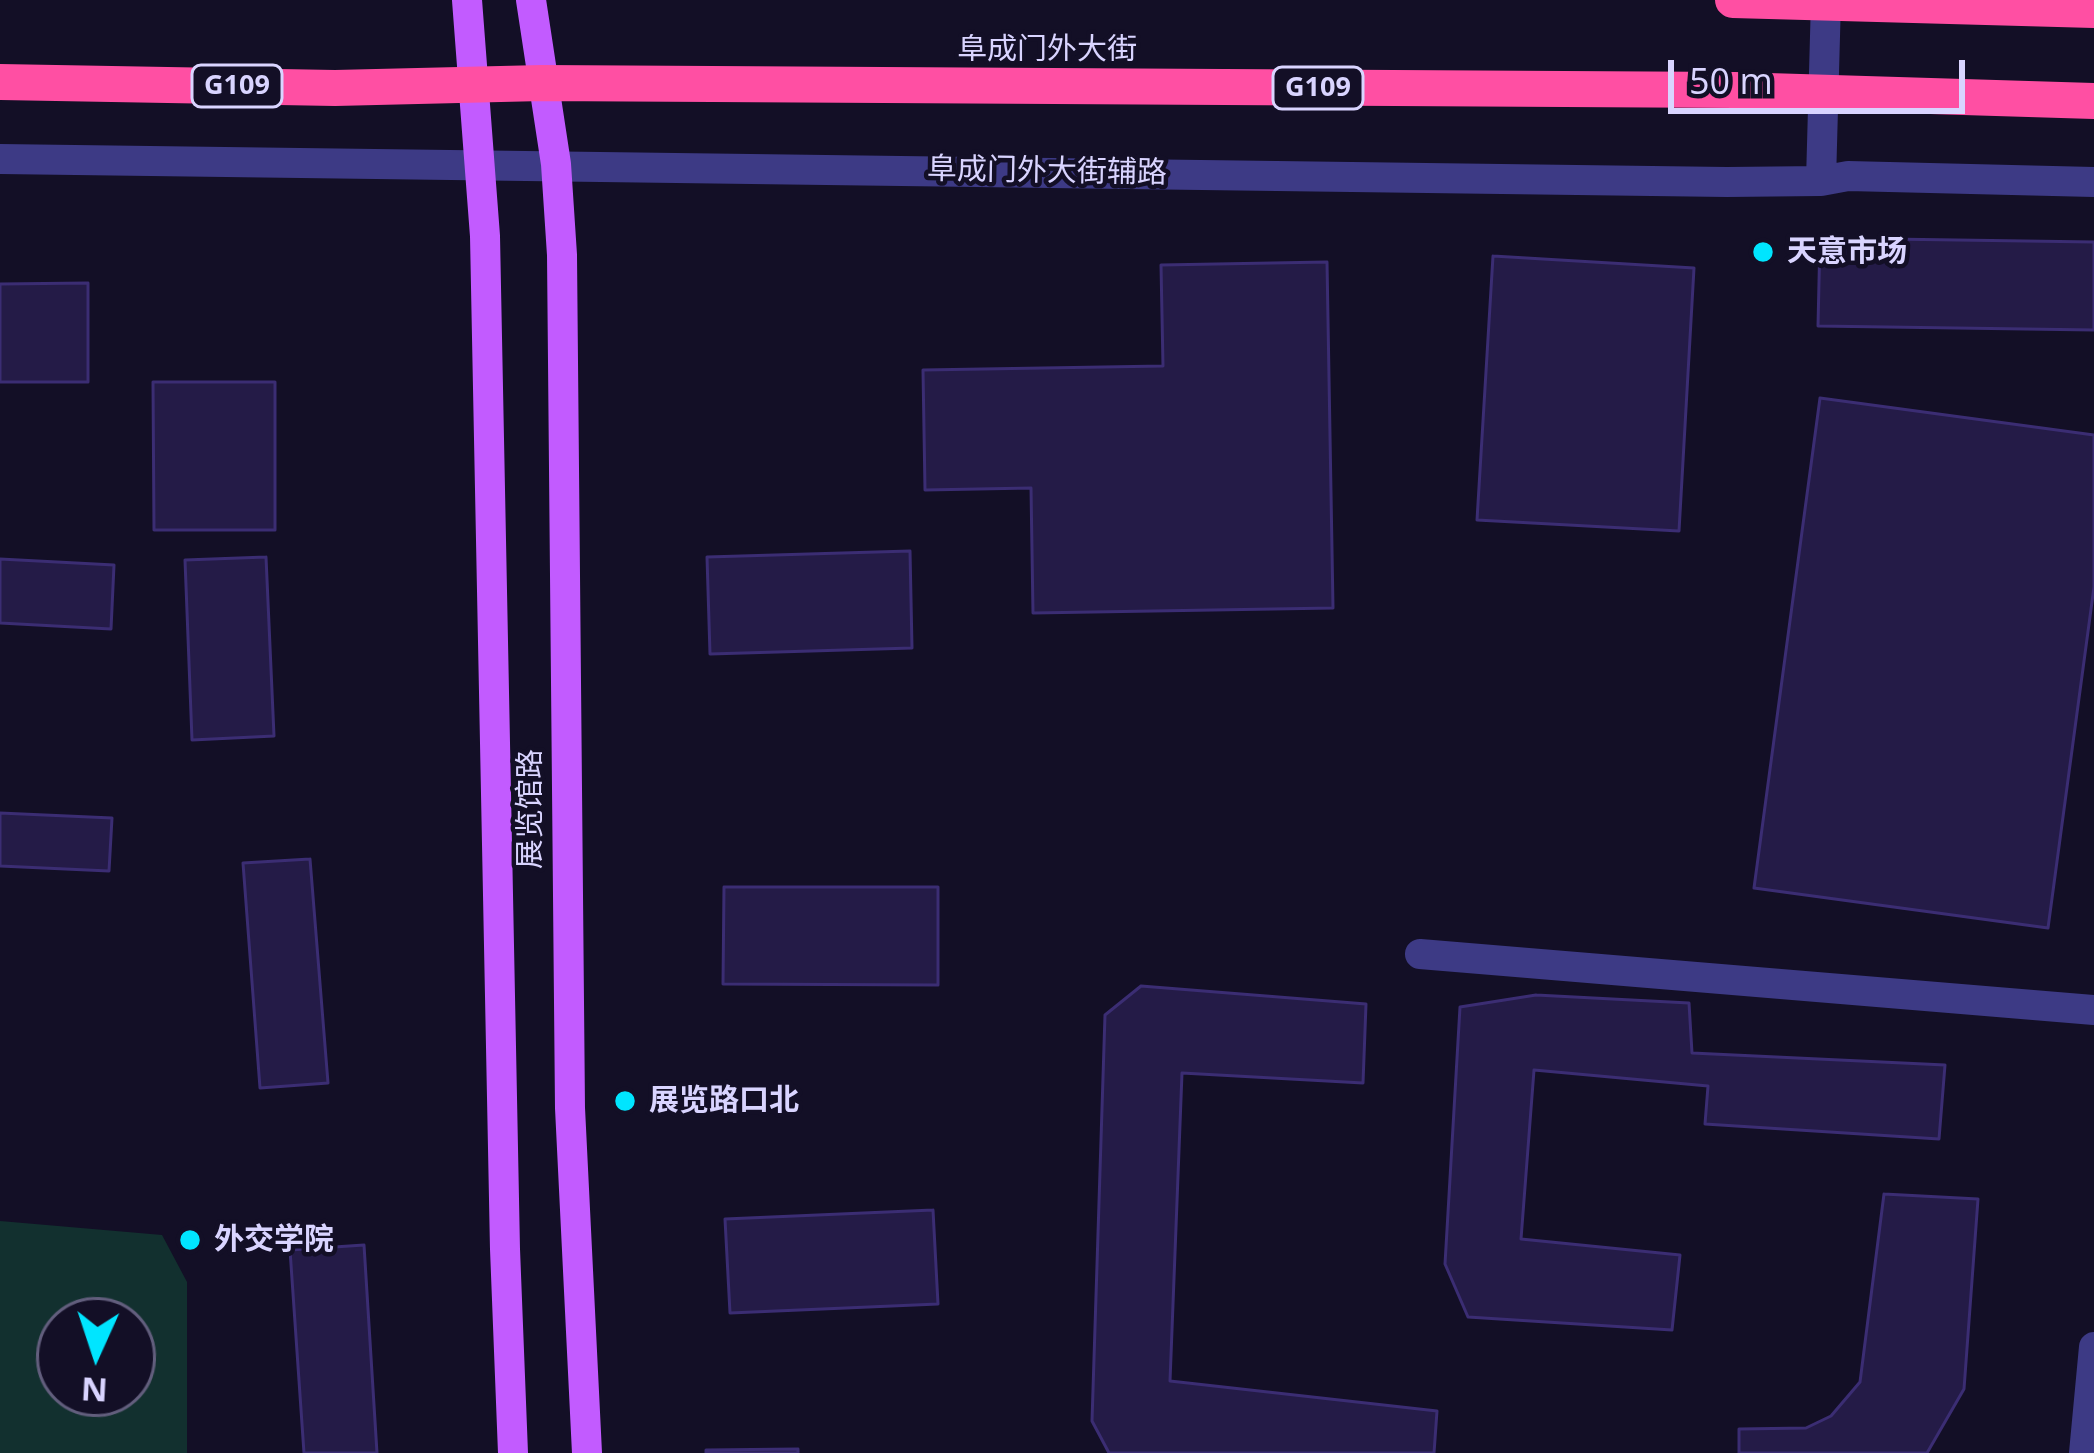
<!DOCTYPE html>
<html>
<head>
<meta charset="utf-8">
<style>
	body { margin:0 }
	#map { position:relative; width:2094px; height:1453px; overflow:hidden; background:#130f26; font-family:"Open Sans",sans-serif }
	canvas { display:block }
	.north { position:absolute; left:36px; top:1297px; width:120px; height:120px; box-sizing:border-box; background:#130f26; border:3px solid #625e7d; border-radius:50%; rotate:183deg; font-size:33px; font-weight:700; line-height:48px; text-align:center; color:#d9d4ff }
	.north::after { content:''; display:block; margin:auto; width:42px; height:54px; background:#00e5ff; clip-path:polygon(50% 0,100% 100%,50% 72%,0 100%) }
	.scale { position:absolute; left:1668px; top:60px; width:297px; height:54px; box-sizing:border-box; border:6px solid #d9d4ff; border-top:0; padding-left:15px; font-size:36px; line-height:42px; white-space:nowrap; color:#d9d4ff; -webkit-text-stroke:9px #130f26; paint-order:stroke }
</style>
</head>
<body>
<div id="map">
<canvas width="2094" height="1453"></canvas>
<div class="north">N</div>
<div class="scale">50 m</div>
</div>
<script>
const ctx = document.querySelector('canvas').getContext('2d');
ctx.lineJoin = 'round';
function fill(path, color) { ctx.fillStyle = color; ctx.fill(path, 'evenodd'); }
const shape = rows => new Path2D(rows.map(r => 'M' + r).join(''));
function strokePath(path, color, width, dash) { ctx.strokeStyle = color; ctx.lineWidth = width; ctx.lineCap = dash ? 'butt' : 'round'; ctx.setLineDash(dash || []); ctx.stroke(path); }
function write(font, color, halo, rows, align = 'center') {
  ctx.font = font + ' "Open Sans","Noto Sans SC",sans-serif'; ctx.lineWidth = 9; ctx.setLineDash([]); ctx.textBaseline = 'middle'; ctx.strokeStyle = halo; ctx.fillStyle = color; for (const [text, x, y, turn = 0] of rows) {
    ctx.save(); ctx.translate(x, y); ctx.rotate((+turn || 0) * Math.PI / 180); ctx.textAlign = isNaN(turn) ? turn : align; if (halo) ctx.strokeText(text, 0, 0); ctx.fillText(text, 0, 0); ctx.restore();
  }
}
fill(shape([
	[0,1221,162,1235,187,1282,187,1453,0,1453],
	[60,1321,132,1321,132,1393,60,1393]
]), '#12302f');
const building = shape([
	[1820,238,2094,242,2094,330,1818,326,1820,238],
	[1493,256,1694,268,1679,531,1477,520,1493,256],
	[1327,262,1333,608,1033,613,1031,488,925,490,923,370,1163,366,1161,265,1327,262],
	[88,283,88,382,0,382,0,284,88,283],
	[153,382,275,382,275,530,154,530,153,382],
	[1820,398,2094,435,2094,587,2048,928,1754,888,1820,398],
	[910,551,912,648,710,654,707,557,910,551],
	[266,557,274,736,192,740,185,560,266,557],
	[0,559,114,565,111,629,0,623,0,559],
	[0,813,112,818,109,871,0,866,0,813],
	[310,859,328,1083,260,1088,243,863,310,859],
	[724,887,938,887,938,985,723,984,724,887],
	[1141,986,1366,1004,1363,1083,1182,1073,1170,1381,1437,1411,1434,1453,1109,1453,1092,1421,1105,1015,1141,986],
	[1536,995,1689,1003,1692,1053,1945,1065,1939,1139,1705,1124,1708,1086,1534,1070,1521,1239,1680,1255,1672,1330,1468,1317,1445,1264,1460,1007,1536,995],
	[1884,1194,1978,1199,1964,1389,1927,1453,1739,1453,1739,1429,1806,1428,1831,1416,1860,1382,1884,1194],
	[933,1210,938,1304,730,1313,725,1219,933,1210],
	[364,1245,377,1453,304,1453,290,1250,364,1245],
	[798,1449,798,1453,706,1453,706,1450,798,1449]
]);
fill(building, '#241b47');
strokePath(building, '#3b2d73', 3);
strokePath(shape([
	[0,159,1727,182,1821,181,1848,176,2094,182],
	[1821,181,1826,0],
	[1420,954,2094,1010],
	[2084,1453,2094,1347]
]), '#3d3a85', 30);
strokePath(shape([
	[467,0,485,236,505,1249,513,1453],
	[531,0,556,164,562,255,570,1108,587,1453]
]), '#c25bff', 30);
strokePath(shape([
	[1733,0,2094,10],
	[0,82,335,88,542,83,1735,90,2094,101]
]), '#ff4fa3', 36);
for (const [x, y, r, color] of [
	[1763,252,12,"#00e5ff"],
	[625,1101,12,"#00e5ff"],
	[190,1240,12,"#00e5ff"]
]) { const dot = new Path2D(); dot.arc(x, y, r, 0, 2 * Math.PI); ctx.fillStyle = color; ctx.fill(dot); strokePath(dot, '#130f26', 4.5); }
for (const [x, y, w] of [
	[237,86,90],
	[1318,88,90]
]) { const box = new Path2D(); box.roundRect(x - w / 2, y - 21, w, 42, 9); ctx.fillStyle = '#130f26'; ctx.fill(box); strokePath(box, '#d9d4ff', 3); }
write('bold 27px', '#d9d4ff', null, [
	["G109",237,86],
	["G109",1318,88]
]);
write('30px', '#d9d4ff', '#130f26', [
	["阜成门外大街",1047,50],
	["阜成门外大街辅路",1047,172,1],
	["展览馆路",531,809,-90]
]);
write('bold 30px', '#d9d4ff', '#130f26', [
	["天意市场",1787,252],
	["展览路口北",649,1101],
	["外交学院",214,1240]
], 'left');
</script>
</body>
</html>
